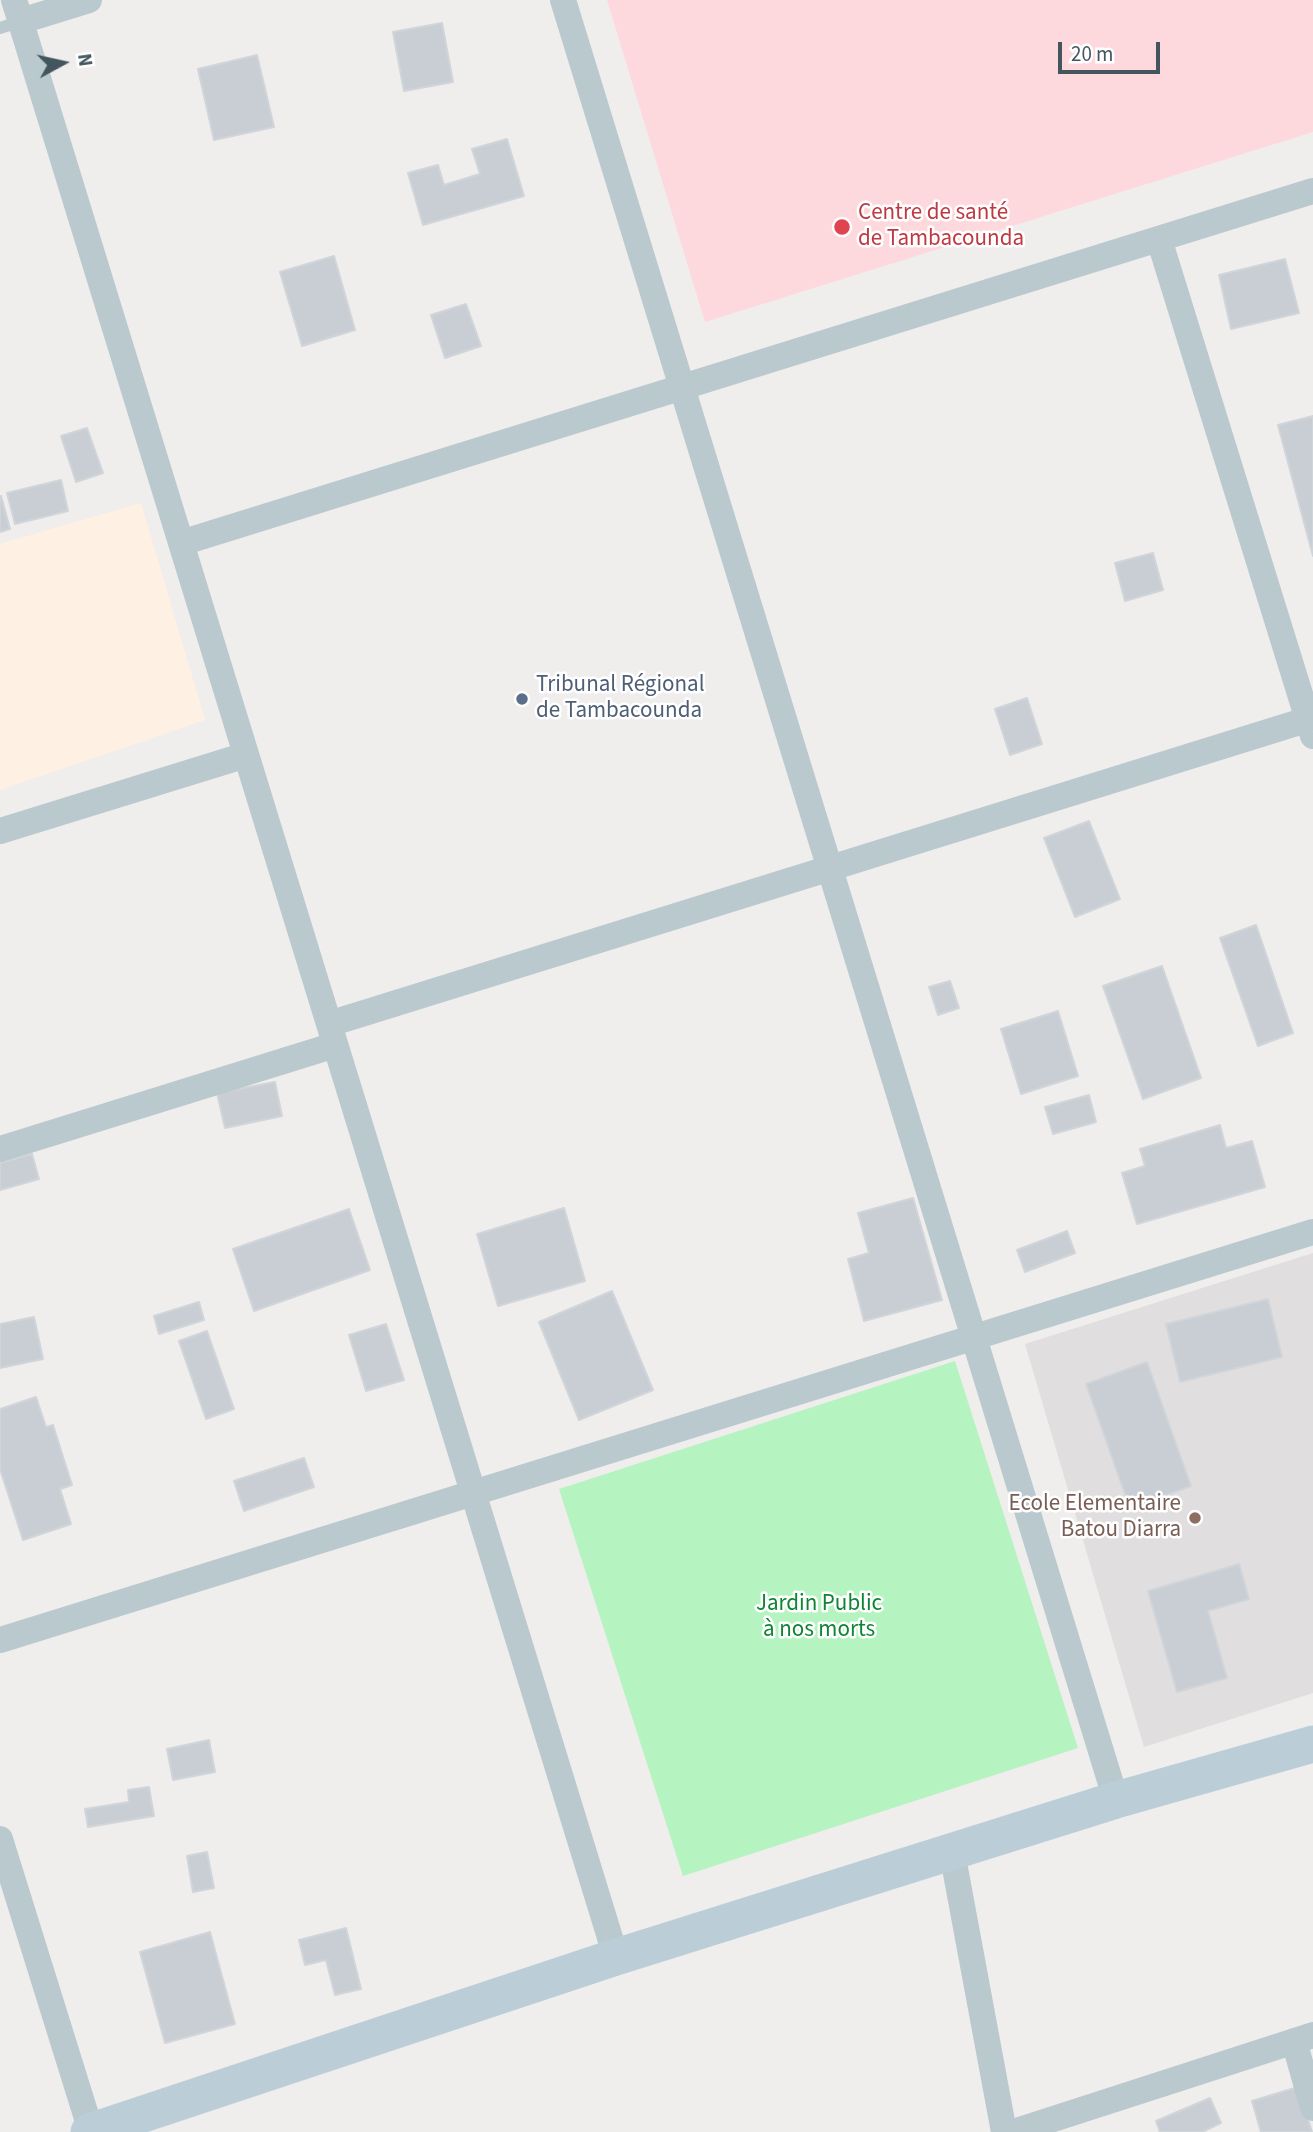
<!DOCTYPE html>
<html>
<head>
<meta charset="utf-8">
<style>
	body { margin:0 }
	#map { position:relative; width:1313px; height:2132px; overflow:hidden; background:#f0eded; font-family:"Source Sans 3",sans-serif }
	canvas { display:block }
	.north { position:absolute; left:28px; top:28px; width:70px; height:70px; -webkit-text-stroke:5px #fff; paint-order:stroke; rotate:82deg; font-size:19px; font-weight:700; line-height:28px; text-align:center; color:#43555d }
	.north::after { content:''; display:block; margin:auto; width:24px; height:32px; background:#43555d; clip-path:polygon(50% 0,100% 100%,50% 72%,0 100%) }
	.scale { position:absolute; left:1058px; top:42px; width:102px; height:32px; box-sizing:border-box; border:4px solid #43555d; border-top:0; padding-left:9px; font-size:21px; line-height:24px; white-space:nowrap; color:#43555d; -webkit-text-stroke:5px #fff; paint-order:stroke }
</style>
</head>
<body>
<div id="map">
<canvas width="1313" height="2132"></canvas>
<div class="north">N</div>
<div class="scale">20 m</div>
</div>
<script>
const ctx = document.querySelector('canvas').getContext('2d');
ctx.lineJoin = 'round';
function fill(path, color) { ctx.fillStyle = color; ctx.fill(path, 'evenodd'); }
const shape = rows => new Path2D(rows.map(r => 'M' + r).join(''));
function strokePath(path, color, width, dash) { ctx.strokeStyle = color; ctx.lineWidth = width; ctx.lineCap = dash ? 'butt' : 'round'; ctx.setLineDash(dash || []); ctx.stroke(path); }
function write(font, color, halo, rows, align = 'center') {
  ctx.font = font + ' "Source Sans 3",sans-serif'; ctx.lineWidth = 5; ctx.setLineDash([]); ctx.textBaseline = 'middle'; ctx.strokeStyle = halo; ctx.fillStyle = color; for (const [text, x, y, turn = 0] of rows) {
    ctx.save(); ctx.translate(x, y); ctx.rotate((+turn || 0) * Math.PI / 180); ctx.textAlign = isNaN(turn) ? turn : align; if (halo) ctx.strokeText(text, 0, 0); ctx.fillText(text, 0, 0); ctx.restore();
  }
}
fill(shape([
	[141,503,205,720,0,790,0,544]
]), '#fef1e3');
fill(shape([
	[1313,1253,1313,1693,1144,1747,1025,1344]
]), '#e1dedf');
fill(shape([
	[607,0,1313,0,1313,132,705,322]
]), '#fdd9dd');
fill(shape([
	[955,1361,1078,1748,683,1876,559,1489]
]), '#b5f3c1');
const building = shape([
	[442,23,453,82,404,91,393,32,442,23],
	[257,55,274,127,214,140,198,69,257,55],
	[507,139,524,196,423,225,408,173,438,165,444,185,480,174,472,149,507,139],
	[334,256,355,330,302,346,280,272,334,256],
	[1285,259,1299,313,1231,329,1219,275,1285,259],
	[466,304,481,346,445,358,431,315,466,304],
	[1313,416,1313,556,1278,425,1313,416],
	[87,428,103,473,76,482,61,436,87,428],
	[61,480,68,511,15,524,7,493,61,480],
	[1,496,10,529,0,532,0,497,1,496],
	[1153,553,1163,590,1125,601,1115,563,1153,553],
	[1027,698,1042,744,1010,755,995,709,1027,698],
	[1089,821,1120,899,1075,917,1044,838,1089,821],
	[1256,925,1293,1033,1258,1046,1220,938,1256,925],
	[1162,966,1201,1078,1143,1099,1103,986,1162,966],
	[950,981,959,1008,938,1015,929,987,950,981],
	[1058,1011,1078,1076,1021,1094,1001,1029,1058,1011],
	[275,1082,282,1116,225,1128,217,1093,275,1082],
	[1089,1095,1096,1122,1053,1134,1045,1107,1089,1095],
	[1220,1125,1226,1148,1252,1141,1265,1187,1137,1224,1122,1173,1145,1166,1140,1149,1220,1125],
	[32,1154,39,1179,0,1190,0,1163,32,1154],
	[913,1198,942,1300,864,1321,848,1259,869,1253,858,1213,913,1198],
	[564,1208,585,1281,498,1306,477,1234,564,1208],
	[349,1209,370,1270,254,1311,233,1249,349,1209],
	[1067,1231,1075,1253,1025,1272,1017,1250,1067,1231],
	[612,1291,653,1390,579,1420,539,1322,612,1291],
	[1268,1299,1282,1357,1180,1382,1166,1324,1268,1299],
	[199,1302,204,1320,159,1334,154,1316,199,1302],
	[34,1317,43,1359,0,1368,0,1324,34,1317],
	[386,1324,404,1380,366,1391,349,1335,386,1324],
	[207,1331,234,1409,206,1419,179,1341,207,1331],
	[1147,1362,1191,1486,1130,1508,1086,1384,1147,1362],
	[36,1397,46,1427,53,1425,72,1485,60,1489,71,1524,23,1540,0,1469,0,1409,36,1397],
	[304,1458,314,1487,244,1511,234,1481,304,1458],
	[1239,1564,1249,1599,1208,1611,1227,1678,1177,1692,1148,1591,1239,1564],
	[209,1740,215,1772,173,1780,167,1749,209,1740],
	[149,1787,154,1816,88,1827,85,1809,129,1802,128,1790,149,1787],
	[207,1852,214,1888,193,1892,187,1856,207,1852],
	[346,1928,361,1989,335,1995,326,1960,305,1965,299,1940,346,1928],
	[210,1932,235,2024,165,2043,140,1952,210,1932],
	[1298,2087,1312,2132,1261,2132,1252,2101,1298,2087],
	[1210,2098,1221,2123,1202,2132,1160,2132,1156,2121,1210,2098]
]);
fill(building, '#c8ced3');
strokePath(building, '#d0d5da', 2);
strokePath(shape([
	[0,28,21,21]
]), '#b9c9ce', 12);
strokePath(shape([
	[14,0,616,1957],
	[563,0,1116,1800],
	[21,21,89,0],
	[1159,239,1313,736],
	[181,543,1313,191],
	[0,831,246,755],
	[329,1024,1313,718],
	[0,1149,335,1045],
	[0,1640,1313,1232],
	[0,1839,91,2131],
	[952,1852,1004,2132],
	[1294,2041,1313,2108],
	[1013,2132,1313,2035]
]), '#b9c9ce', 26);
strokePath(shape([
	[89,2132,616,1957,1116,1800,1313,1744]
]), '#bbced7', 37);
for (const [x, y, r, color] of [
	[842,227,9,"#e0444e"],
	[522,699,7,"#5c6f8a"],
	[1195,1518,7,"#8d6e63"]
]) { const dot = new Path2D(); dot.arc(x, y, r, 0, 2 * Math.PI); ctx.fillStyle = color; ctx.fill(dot); strokePath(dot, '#fff', 2.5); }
write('23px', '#be3a42', '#fff', [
	["Centre de santé",858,214],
	["de Tambacounda",858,240]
], 'left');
write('23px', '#4e5e75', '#fff', [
	["Tribunal Régional",536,686],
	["de Tambacounda",536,712]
], 'left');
write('23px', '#785e54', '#fff', [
	["Ecole Elementaire",1181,1505],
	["Batou Diarra",1181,1531]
], 'right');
write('23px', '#0d8532', '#fff', [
	["Jardin Public",819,1605],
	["à nos morts",819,1631]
]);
</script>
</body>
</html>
